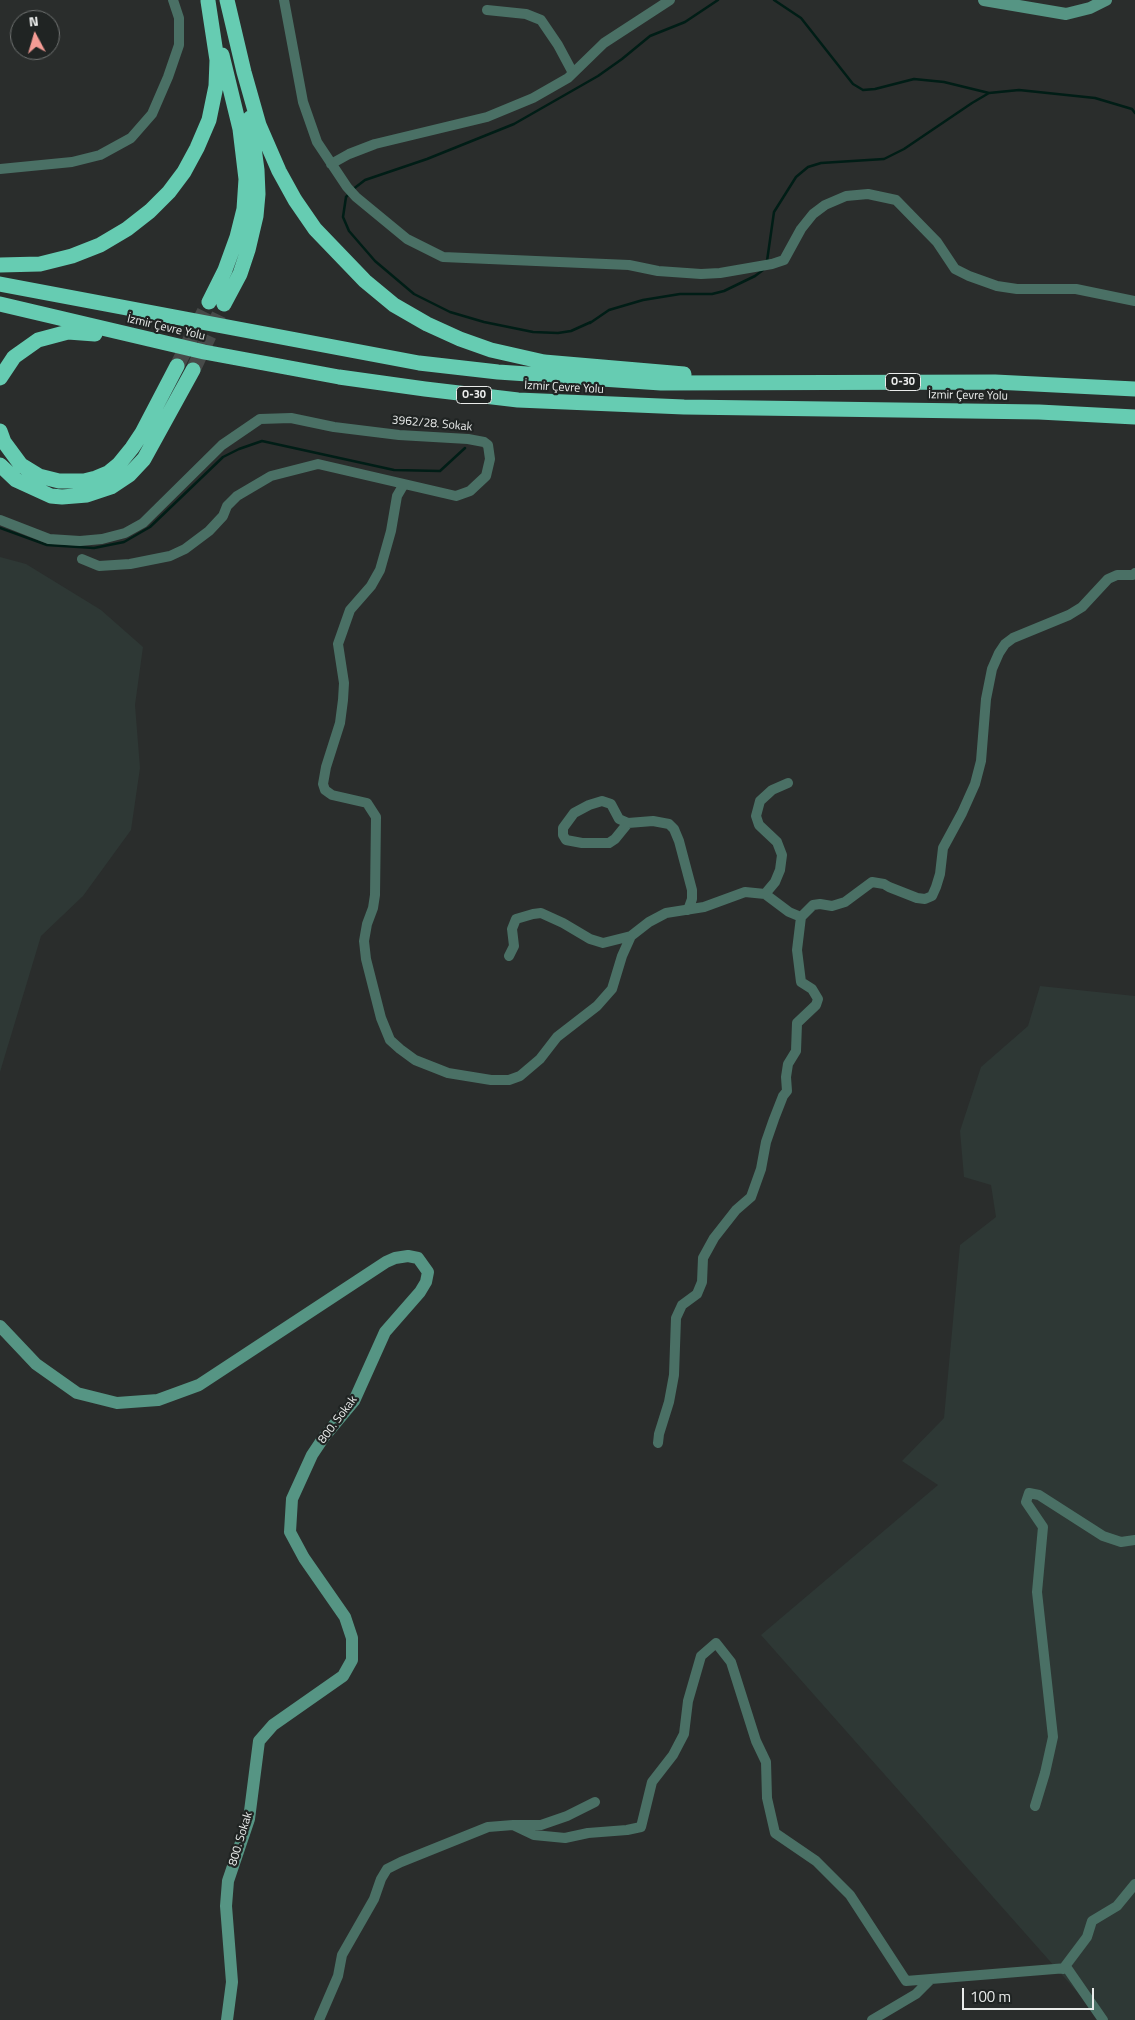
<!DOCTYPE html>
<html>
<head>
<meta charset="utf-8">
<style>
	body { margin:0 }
	#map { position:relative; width:1135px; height:2020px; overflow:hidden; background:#2a2d2c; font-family:"Titillium Web",sans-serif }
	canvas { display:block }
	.north { position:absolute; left:10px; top:10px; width:50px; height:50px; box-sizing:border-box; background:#202423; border:1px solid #717473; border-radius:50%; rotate:354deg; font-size:14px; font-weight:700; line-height:20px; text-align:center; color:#eaeceb }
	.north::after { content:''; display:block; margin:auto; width:18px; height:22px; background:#f59c95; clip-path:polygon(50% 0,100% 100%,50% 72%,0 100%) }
	.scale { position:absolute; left:962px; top:1988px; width:132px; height:22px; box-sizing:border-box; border:2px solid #eaeceb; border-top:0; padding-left:6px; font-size:15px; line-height:18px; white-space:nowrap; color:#eaeceb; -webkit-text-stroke:4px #202423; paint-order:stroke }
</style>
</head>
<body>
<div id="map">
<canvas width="1135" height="2020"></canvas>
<div class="north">N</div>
<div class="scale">100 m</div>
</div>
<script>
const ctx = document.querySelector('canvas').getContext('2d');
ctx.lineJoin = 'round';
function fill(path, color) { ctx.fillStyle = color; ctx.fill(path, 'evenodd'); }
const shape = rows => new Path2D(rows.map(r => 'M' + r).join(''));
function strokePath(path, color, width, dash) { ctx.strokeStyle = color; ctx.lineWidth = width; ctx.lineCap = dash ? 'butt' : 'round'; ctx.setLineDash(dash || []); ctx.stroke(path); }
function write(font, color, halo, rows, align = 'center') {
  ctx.font = font + ' "Titillium Web",sans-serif'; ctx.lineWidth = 4.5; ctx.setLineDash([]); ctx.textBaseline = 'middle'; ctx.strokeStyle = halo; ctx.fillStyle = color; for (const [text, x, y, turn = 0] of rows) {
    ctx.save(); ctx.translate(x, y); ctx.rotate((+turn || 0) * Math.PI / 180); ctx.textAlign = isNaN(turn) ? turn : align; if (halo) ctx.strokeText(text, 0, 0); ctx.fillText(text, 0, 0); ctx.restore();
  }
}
fill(shape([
	[0,557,26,564,101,610,143,647,135,705,140,768,131,830,83,896,41,936,0,1072],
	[1040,986,1135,996,1135,2020,1102,2020,761,1635,938,1485,902,1461,944,1418,960,1245,996,1217,991,1185,964,1177,960,1131,981,1067,1028,1026]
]), '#2e3835');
strokePath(shape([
	[774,0,801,18,853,84,863,90,875,89,914,79,944,82,989,93,1019,90,1095,98,1132,109,1135,113],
	[352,190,365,180,427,159,514,124,598,76,622,59,650,36,685,22,718,0],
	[349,194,346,197,343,217,349,231,375,261,414,294,450,312,484,322,533,332,558,333,571,331,591,322],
	[767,261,774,212,796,177,808,167,821,163,884,159,904,149,972,103,989,93],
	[590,323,609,310,643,300,680,294,712,294,724,291,755,276,763,270],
	[0,528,47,545,94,548,124,542,150,527,223,457,239,449,262,441,394,470,440,471,465,448]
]), '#001d16', 2.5);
strokePath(shape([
	[177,366,209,302],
	[193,370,224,304]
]), '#474a49', 15, [15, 8]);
strokePath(shape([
	[284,0,303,102,317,142,347,187,356,197,407,239,443,257,629,265,658,271,701,274,720,273,772,264,784,260,801,229,813,214,825,205,846,196,868,194,896,200,937,242,955,269,969,276,997,286,1017,289,1076,289,1135,301],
	[487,10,526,14,541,20,558,45,573,73],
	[331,164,349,154,375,144,487,117,533,98,568,78,604,43,670,0],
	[0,169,72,162,100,155,131,138,152,114,168,77,179,45,179,18,173,0],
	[404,484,397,496,391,531,380,570,371,586,350,610,338,644,344,683,343,700,340,723,326,767,323,784,325,790,332,795,367,803,376,817,375,895,373,908,367,924,364,941,366,959,381,1018,390,1040,400,1049,415,1060,448,1073,491,1080,509,1080,520,1076,540,1059,557,1037,597,1006,612,989,622,956,631,936,649,922,666,913,704,907,745,892,765,894,789,912,801,917,797,950,801,982,812,989,818,999,816,1005,797,1023,796,1051,788,1064,786,1077,787,1091,783,1096,774,1119,766,1142,761,1169,751,1197,736,1210,714,1238,703,1258,702,1282,697,1294,682,1305,676,1318,674,1375,669,1402,659,1434,658,1443],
	[0,520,49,539,80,541,102,539,125,533,143,523,222,445,260,419,291,418,334,427,399,435,468,439,484,442,488,445,490,459,486,476,470,491,456,496,318,464,271,476,237,496,227,506,223,516,209,531,185,549,170,556,130,564,99,566,82,559],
	[628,823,615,839,609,843,582,843,566,840,563,835,563,828,574,813,589,805,602,801,611,804,619,819,628,823,653,821,669,824,674,829,679,841,692,890,692,899,688,910],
	[765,894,775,882,780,870,782,855,777,842,759,825,756,816,760,801,772,790,788,783],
	[801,917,813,905,820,904,832,906,845,902,872,882,884,884,889,887,917,898,925,899,932,896,936,887,940,874,943,848,962,813,975,784,981,761,986,699,992,669,999,653,1005,644,1013,638,1069,615,1082,607,1108,579,1117,575,1133,575,1135,573],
	[509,956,514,946,512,929,516,919,533,914,541,913,563,923,590,939,603,943,631,936],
	[1035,1806,1045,1773,1053,1737,1037,1592,1043,1527,1026,1502,1029,1493,1039,1495,1103,1536,1121,1542,1135,1540],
	[513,1825,534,1835,565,1838,588,1833,627,1830,641,1827,652,1782,673,1755,684,1734,688,1701,701,1656,716,1643,731,1662,756,1741,766,1762,767,1798,775,1833,816,1861,850,1895,906,1981,1067,1968,1103,2020],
	[1063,1969,1087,1937,1092,1921,1117,1906,1135,1884],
	[319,2020,338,1976,342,1955,374,1899,381,1879,387,1869,401,1862,488,1827,513,1825,541,1825,567,1816,595,1802],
	[872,2020,916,1994,931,1979]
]), '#4a7065', 10);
strokePath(shape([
	[984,0,1066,14,1090,8,1106,0],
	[0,1326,36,1364,77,1393,117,1403,158,1400,199,1385,386,1262,395,1258,408,1256,418,1258,428,1272,426,1282,420,1292,385,1332,354,1401,324,1437,312,1455,292,1499,290,1532,304,1558,345,1617,352,1638,352,1660,343,1676,273,1725,259,1741,249,1819,228,1881,226,1906,232,1982,227,2020]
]), '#569584', 12);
strokePath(shape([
	[227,0,244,72,259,125,279,171,295,200,315,229,365,281,394,305,427,324,460,339,491,350,544,362,684,374],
	[0,265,40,264,72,256,100,245,127,229,150,211,169,192,184,172,197,148,209,120,216,86,217,60,208,1],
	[0,284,419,363,498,372,661,383,995,382,1135,389],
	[209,302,225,270,237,237,244,209,246,179,240,129,222,55],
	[0,304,204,352,339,377,425,389,518,400,684,407,1039,412,1135,417],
	[224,304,240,274,248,250,256,216,258,194,257,170,250,118],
	[0,378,14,357,38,340,68,332,95,334],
	[0,431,4,442,21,465,39,476,59,481,84,481,96,478,108,473,119,464,132,448,142,433,177,366],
	[0,465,16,480,51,496,62,497,87,495,111,487,129,475,144,459,193,370]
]), '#66ccb2', 15);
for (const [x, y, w] of [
	[903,382,35],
	[474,395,35]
]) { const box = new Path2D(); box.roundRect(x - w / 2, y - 8.5, w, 17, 4); ctx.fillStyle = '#202423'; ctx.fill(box); strokePath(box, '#eaeceb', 1); }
write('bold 11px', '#eaeceb', null, [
	["O-30",903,382],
	["O-30",474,395]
]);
write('12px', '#eaeceb', '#202423', [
	["İzmir Çevre Yolu",166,328,13],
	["İzmir Çevre Yolu",564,388,3],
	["İzmir Çevre Yolu",968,396,1],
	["3962/28. Sokak",432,424,5],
	["800. Sokak",338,1420,-53],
	["800. Sokak",241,1839,-73]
]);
</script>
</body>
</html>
